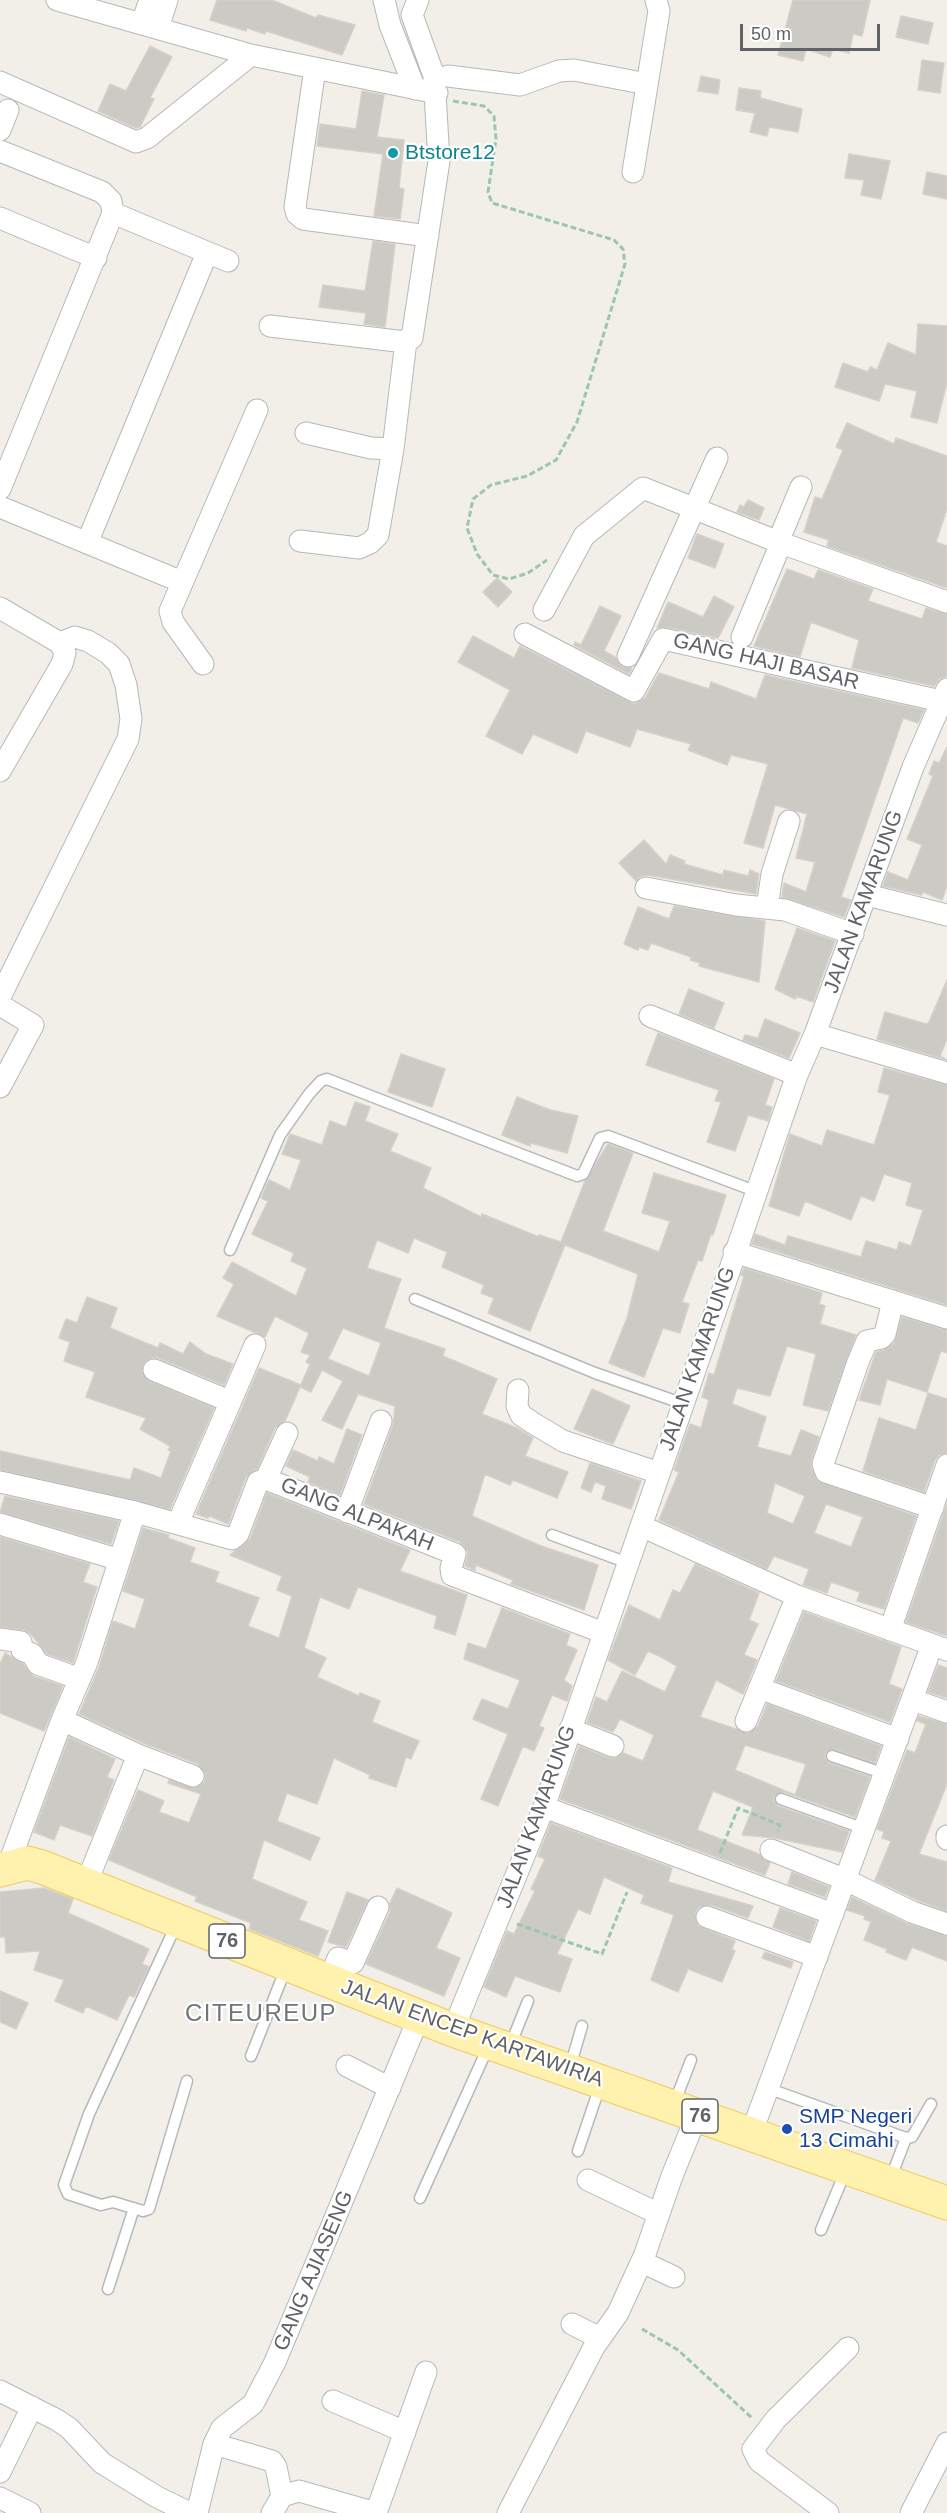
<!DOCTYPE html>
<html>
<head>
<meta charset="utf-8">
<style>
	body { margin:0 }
	#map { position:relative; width:947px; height:2513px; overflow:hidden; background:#f1efe8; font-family:Arial,sans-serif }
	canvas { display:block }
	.scale { position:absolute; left:740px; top:24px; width:140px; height:27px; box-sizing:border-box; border:3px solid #5f6368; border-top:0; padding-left:8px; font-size:18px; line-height:21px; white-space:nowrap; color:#5f6368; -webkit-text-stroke:4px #fff; paint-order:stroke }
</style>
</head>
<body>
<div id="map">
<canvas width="947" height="2513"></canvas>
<div class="scale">50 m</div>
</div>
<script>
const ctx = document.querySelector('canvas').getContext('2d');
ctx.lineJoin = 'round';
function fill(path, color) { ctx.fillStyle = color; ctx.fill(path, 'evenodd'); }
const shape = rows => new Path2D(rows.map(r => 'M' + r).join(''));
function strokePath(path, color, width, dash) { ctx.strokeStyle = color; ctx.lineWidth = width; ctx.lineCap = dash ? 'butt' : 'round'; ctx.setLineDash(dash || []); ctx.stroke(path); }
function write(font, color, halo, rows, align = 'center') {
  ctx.font = font + ' Arial,sans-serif'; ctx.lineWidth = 4.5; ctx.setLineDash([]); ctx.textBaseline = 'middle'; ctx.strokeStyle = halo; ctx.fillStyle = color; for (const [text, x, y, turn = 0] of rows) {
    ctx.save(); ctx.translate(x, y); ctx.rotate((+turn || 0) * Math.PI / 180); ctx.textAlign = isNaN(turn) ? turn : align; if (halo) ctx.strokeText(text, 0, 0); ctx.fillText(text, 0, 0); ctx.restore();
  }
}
const building = shape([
	[217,0,272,0,316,18,318,15,355,25,342,55,266,31,265,34,247,28,246,31,210,20,217,0],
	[793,0,870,0,862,36,853,34,849,53,833,49,830,57,806,49,803,61,778,55,793,0],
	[901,16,933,23,928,44,896,37,901,16],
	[150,46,172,57,150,98,154,99,140,127,136,128,98,111,110,84,126,91,150,46],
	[922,60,944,63,940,93,918,90,922,60],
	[701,76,720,80,718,94,698,91,701,76],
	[739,88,761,91,760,98,802,109,798,132,769,127,767,136,750,132,755,113,736,110,739,88],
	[362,91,384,95,377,137,404,140,399,188,404,189,400,219,374,216,383,154,317,146,320,124,356,129,362,91],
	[849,154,890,161,881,199,861,195,864,180,845,178,849,154],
	[927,172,947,176,947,199,923,194,927,172],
	[373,241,395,244,385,327,364,324,366,313,319,307,323,285,365,291,373,241],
	[918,324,947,326,947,382,937,423,911,417,917,391,885,384,879,401,835,387,843,363,868,372,870,367,877,370,888,343,916,355,918,324],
	[847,423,894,444,896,438,947,456,947,509,936,542,947,546,947,588,827,546,829,540,804,532,815,497,822,499,843,450,836,447,847,423],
	[748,500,764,508,759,520,737,512,740,505,744,507,748,500],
	[697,534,724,544,715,568,688,558,697,534],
	[787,569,814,579,818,570,873,589,868,601,922,619,926,608,947,614,947,676,939,679,934,686,852,668,859,640,811,622,800,657,754,646,787,569],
	[497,578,512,592,498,607,483,592,497,578],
	[714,596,734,607,718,638,666,627,657,628,668,602,703,617,714,596],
	[600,606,621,616,604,651,615,657,622,667,632,668,629,674,574,645,575,642,581,645,600,606],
	[473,636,514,658,520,646,634,704,645,698,659,673,709,689,711,682,756,699,765,675,924,710,918,723,903,718,841,897,851,900,844,917,782,897,784,883,806,892,815,862,796,858,807,814,775,805,763,848,744,843,768,764,731,755,727,765,688,750,691,744,637,729,630,747,586,731,577,753,533,734,522,754,486,736,510,690,458,662,473,636],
	[947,747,947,886,942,900,923,892,921,895,883,886,888,872,908,880,922,845,907,839,933,776,929,774,934,761,939,763,947,747],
	[644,840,666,864,670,855,685,861,684,864,723,875,724,870,748,876,750,870,759,874,756,894,648,875,641,876,636,881,619,863,644,840],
	[674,906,765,921,759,982,699,966,700,963,690,960,691,957,651,943,648,950,639,947,638,950,624,944,638,907,669,919,674,906],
	[797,928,835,941,813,1002,796,996,795,999,775,989,797,928],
	[947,980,947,1039,940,1056,947,1060,877,1039,885,1012,926,1024,929,1022,947,980],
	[689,989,724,1003,714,1028,679,1014,689,989],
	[765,1019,800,1033,789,1058,743,1040,745,1035,758,1038,765,1019],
	[658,1033,774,1079,765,1105,772,1107,768,1121,748,1115,735,1151,707,1142,721,1102,715,1101,719,1090,646,1065,658,1033],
	[401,1054,445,1069,432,1107,388,1092,401,1054],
	[884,1068,947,1085,947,1305,752,1244,755,1234,785,1245,788,1236,861,1257,866,1241,897,1250,899,1242,911,1246,923,1210,906,1205,912,1183,884,1174,874,1201,861,1196,851,1220,805,1201,799,1216,769,1206,790,1134,822,1146,827,1130,874,1145,890,1095,878,1092,884,1068],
	[517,1097,550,1110,578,1116,567,1153,531,1143,530,1146,502,1135,517,1097],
	[355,1102,370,1107,365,1121,398,1134,390,1151,431,1168,423,1188,481,1217,482,1214,539,1237,539,1235,561,1242,585,1181,608,1144,633,1153,603,1231,659,1252,670,1221,642,1213,654,1173,726,1195,713,1235,711,1234,702,1261,698,1260,682,1302,689,1304,680,1333,663,1328,644,1377,609,1363,627,1318,638,1274,565,1245,530,1331,488,1313,494,1298,481,1293,484,1285,442,1267,447,1252,414,1238,408,1253,377,1240,367,1268,401,1279,384,1328,445,1349,443,1356,497,1379,482,1414,517,1428,533,1438,525,1456,568,1472,557,1498,513,1480,510,1485,485,1474,472,1516,541,1546,598,1565,584,1610,511,1584,513,1580,476,1565,475,1570,465,1566,468,1552,460,1542,364,1504,393,1425,395,1406,358,1394,342,1429,322,1420,343,1381,322,1370,311,1392,300,1387,310,1364,306,1362,310,1355,301,1352,309,1333,275,1316,265,1337,217,1316,234,1284,223,1278,232,1262,296,1296,307,1268,291,1261,294,1253,252,1234,268,1201,261,1198,269,1180,290,1190,301,1160,282,1154,290,1134,322,1145,330,1121,346,1127,355,1102],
	[343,1328,381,1343,369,1376,328,1359,343,1328],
	[744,1268,822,1293,819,1304,825,1306,820,1324,856,1335,828,1411,803,1405,816,1354,787,1346,770,1396,737,1388,732,1404,766,1417,757,1447,791,1456,801,1430,819,1437,811,1461,811,1468,818,1481,916,1516,884,1609,857,1601,860,1592,831,1582,827,1593,803,1585,809,1569,774,1556,767,1569,659,1520,679,1472,674,1470,690,1424,701,1428,709,1400,702,1397,709,1373,714,1375,744,1276,741,1275,744,1268],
	[775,1483,805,1496,793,1524,767,1513,775,1483],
	[826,1504,863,1517,851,1547,814,1533,826,1504],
	[87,1297,117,1308,110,1328,158,1348,160,1343,183,1354,190,1342,206,1354,233,1364,224,1385,158,1358,152,1358,143,1365,142,1372,149,1381,214,1408,170,1509,0,1470,0,1451,130,1480,134,1468,161,1478,171,1451,168,1450,170,1446,140,1429,146,1418,86,1397,95,1372,64,1361,70,1342,59,1338,66,1319,77,1323,87,1297],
	[902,1317,947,1330,947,1353,941,1351,927,1392,887,1379,880,1405,859,1400,876,1352,884,1350,894,1343,902,1317],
	[259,1368,301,1385,285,1421,275,1428,257,1469,246,1477,228,1524,210,1516,208,1518,196,1514,259,1368],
	[592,1389,630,1406,613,1444,574,1429,592,1389],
	[928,1393,947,1399,947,1453,939,1455,935,1460,924,1492,863,1471,879,1418,916,1430,928,1393],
	[347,1429,362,1435,340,1495,308,1482,310,1477,286,1466,293,1450,318,1461,319,1457,334,1464,347,1429],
	[590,1463,641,1481,631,1509,602,1499,606,1486,595,1482,591,1492,581,1488,590,1463],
	[267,1493,410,1550,400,1571,467,1595,455,1635,434,1628,437,1616,358,1587,349,1609,320,1597,304,1648,326,1658,317,1677,359,1696,360,1693,380,1701,372,1722,419,1741,411,1759,406,1757,396,1787,369,1778,370,1775,334,1758,317,1804,287,1793,277,1821,320,1838,310,1860,264,1840,252,1879,307,1902,299,1920,328,1931,318,1956,249,1929,251,1923,195,1901,197,1897,109,1860,138,1790,164,1801,159,1812,189,1823,201,1794,168,1783,169,1780,196,1788,205,1781,205,1773,198,1764,143,1743,79,1714,99,1667,113,1621,135,1629,145,1599,123,1591,143,1528,169,1535,168,1538,195,1548,190,1562,219,1572,215,1582,259,1598,248,1626,279,1638,292,1596,277,1590,282,1576,230,1555,250,1539,267,1493],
	[5,1496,119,1521,111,1544,0,1512,5,1496],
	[947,1504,947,1636,906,1622,947,1504],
	[0,1537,90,1564,83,1582,97,1587,73,1663,47,1654,31,1634,24,1630,0,1627,0,1537],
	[695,1564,759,1593,749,1620,758,1624,744,1655,757,1660,743,1694,716,1680,700,1717,748,1733,758,1726,767,1704,881,1746,875,1763,834,1749,825,1753,825,1758,829,1763,870,1777,855,1817,784,1792,774,1796,774,1801,778,1806,849,1831,842,1852,775,1838,742,1835,753,1807,713,1791,697,1830,759,1854,770,1863,765,1875,560,1799,579,1746,609,1758,615,1758,623,1753,643,1761,654,1735,620,1719,613,1732,587,1722,596,1697,607,1702,622,1671,665,1692,677,1666,661,1657,648,1651,635,1675,608,1660,629,1605,660,1620,673,1590,680,1593,695,1564],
	[745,1745,806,1764,795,1795,735,1770,745,1745],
	[502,1608,570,1634,566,1645,577,1650,564,1680,572,1686,567,1701,552,1695,539,1726,544,1728,534,1751,523,1746,498,1806,481,1799,508,1734,473,1719,482,1699,508,1709,520,1680,464,1659,468,1643,486,1649,502,1608],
	[804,1612,901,1647,889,1684,902,1689,890,1722,776,1681,804,1612],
	[5,1653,23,1664,33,1676,63,1686,44,1731,0,1713,0,1664,5,1653],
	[938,1665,947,1668,947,1698,928,1692,938,1665],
	[919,1716,947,1724,947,1784,919,1854,947,1862,947,1911,917,1900,875,1880,891,1841,882,1838,884,1832,877,1829,907,1750,915,1753,926,1724,917,1721,919,1716],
	[69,1737,115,1759,107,1777,114,1780,92,1836,60,1825,54,1840,34,1832,69,1737],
	[551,1823,672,1868,668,1882,753,1906,748,1918,711,1905,699,1907,695,1912,698,1926,735,1941,732,1949,735,1951,722,1982,688,1969,678,1992,651,1980,674,1915,641,1903,644,1895,604,1877,590,1914,578,1909,557,1954,572,1959,560,1992,515,1976,506,1997,484,1987,507,1931,514,1934,535,1891,531,1889,545,1859,538,1856,551,1823],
	[792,1872,829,1887,825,1897,788,1884,792,1872],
	[44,1888,73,1899,68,1913,149,1949,142,1964,149,1967,134,1997,129,1995,117,2020,86,2006,83,2013,55,2001,64,1980,34,1970,40,1951,6,1953,5,1937,0,1937,0,1892,44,1888],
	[397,1888,452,1913,436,1948,460,1958,444,1996,366,1964,390,1912,390,1903,397,1888],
	[347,1892,368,1900,346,1947,328,1942,347,1892],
	[852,1897,906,1923,947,1936,947,1961,912,1947,906,1960,886,1952,887,1949,864,1940,871,1922,864,1919,865,1916,847,1910,852,1897],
	[780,1908,816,1921,809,1941,773,1927,780,1908],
	[765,1952,793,1962,791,1968,762,1958,765,1952],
	[0,1991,28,2003,16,2029,0,2022,0,1991]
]);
fill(building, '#cccac5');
strokePath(building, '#d6d1c6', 1.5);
const service = shape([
	[230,1250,280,1135,309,1094,321,1081,327,1079,577,1176,583,1174,600,1138,608,1136,755,1191],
	[415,1299,595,1373,684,1404],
	[552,1535,628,1563],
	[832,1756,885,1774],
	[781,1799,865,1829],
	[177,1923,89,2114,64,2185,68,2194,101,2205,113,2202,143,2211,149,2209,187,2081],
	[510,2046,528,2001],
	[251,2056,286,1968],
	[570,2067,582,2026],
	[767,2088,906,2138,912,2137,931,2104],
	[674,2104,691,2060],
	[578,2151,600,2086],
	[890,2180,906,2138],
	[420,2198,489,2045],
	[821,2230,846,2170],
	[108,2289,134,2208]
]);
const minor = shape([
	[57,0,251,55,437,93],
	[384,0,390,25,415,89],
	[142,23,150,0],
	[158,28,167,0],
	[315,68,295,207,297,214,303,219,428,236],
	[448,76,520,85,559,71,574,70,647,84],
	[0,82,136,142,147,138,251,55],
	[0,130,8,110],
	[0,151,102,192,111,201,113,213,0,489],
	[633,172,659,11,656,0],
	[113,213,228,261],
	[0,218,96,258],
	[270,326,397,341,406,341,412,338,439,161,434,76,412,15,418,0],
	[306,433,371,448,393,449],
	[0,507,182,582],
	[300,541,359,548,370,543,378,535,393,449,406,341],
	[778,542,801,487],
	[87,543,207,253],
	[0,608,60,643,65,653,62,664,0,771],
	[544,610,584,536,643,488,781,543,947,602],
	[525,634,634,691,663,639,941,701],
	[742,637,781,543],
	[628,656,717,458],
	[203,664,173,622,170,611,257,410],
	[646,888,736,905,785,910,853,934],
	[867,895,947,915],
	[767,908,772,874,789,821],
	[0,997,128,739,131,719,126,685,119,664,108,653,88,641,75,637,60,643],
	[0,1005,33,1025,0,1087],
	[650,1016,797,1075],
	[815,1034,947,1073],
	[734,1252,947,1318],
	[893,1301,885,1334,881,1338,867,1341,858,1362,823,1464,826,1472,933,1508],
	[154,1370,229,1401],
	[518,1390,517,1406,521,1415,533,1423,563,1441,659,1473],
	[266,1479,287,1433],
	[0,1482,135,1512,232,1539,238,1534,258,1482,266,1479,455,1554,451,1568,452,1575,604,1633],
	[347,1512,381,1421],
	[178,1523,255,1345],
	[0,1524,120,1560],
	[641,1526,797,1596,947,1650],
	[890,1630,947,1465],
	[0,1639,21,1642,22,1650,32,1654,38,1664,80,1679],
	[759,1688,898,1739],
	[913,1700,947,1712],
	[62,1720,138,1755,193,1776],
	[746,1721,797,1596],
	[570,1729,613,1746],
	[544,1807,833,1914],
	[947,1836,947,1839],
	[771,1850,846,1880,912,1912,947,1924],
	[8,1866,62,1720,87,1662,135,1512],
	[86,1884,138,1755],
	[707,1917,817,1957],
	[329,1981,338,1958,353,1963,378,1907],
	[453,2030,544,1807,797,1075,815,1034,913,767,947,689],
	[347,2066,390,2088],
	[751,2134,932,1645],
	[588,2180,659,2214],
	[642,2262,674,2277],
	[572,2324,600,2338],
	[0,2391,57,2420,69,2428,102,2463,157,2497,190,2513],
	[333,2401,405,2432],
	[214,2444,272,2461,276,2467,282,2496],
	[0,2472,32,2407],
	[0,2498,30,2513],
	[197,2513,214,2444,222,2428,253,2404,275,2362,419,2017],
	[272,2513,282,2496,299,2491,376,2513],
	[376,2513,426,2372],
	[508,2513,594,2347,618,2313,645,2254,672,2176,697,2115],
	[828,2513,759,2461,753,2449,776,2419,848,2348],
	[911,2513,947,2443]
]);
const primary = shape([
	[0,1870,27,1863,42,1867,453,2030,947,2203]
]);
strokePath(service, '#b5b8bc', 13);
strokePath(minor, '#b5b8bc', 23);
strokePath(primary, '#f2c960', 35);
strokePath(shape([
	[453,101,484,106,494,116,496,139,488,192,492,203,614,240,623,249,625,264,577,422,556,460,527,476,491,485,473,499,467,528,477,554,493,575,509,579,528,573,547,560],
	[720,1853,738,1808,780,1825,778,1831],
	[517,1924,602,1954,627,1892],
	[642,2329,678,2350,752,2418]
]), '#9cc7a9', 3, [6, 3]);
strokePath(service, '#fff', 10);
strokePath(minor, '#fff', 21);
strokePath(primary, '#fff2af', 33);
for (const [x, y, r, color] of [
	[393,153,6,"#0f9aa8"],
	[787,2129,6,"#1a4fb4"]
]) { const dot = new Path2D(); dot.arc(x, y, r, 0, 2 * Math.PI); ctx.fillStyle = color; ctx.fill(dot); strokePath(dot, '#fff', 2); }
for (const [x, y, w] of [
	[227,1941,36],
	[700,2116,36]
]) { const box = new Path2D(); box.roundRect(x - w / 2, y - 17, w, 34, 4.5); ctx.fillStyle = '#fff'; ctx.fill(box); strokePath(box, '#5f6368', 1.5); }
write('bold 20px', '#5f6368', null, [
	["76",227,1941],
	["76",700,2116]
]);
write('21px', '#0d838f', '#fff', [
	["Btstore12",405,153]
], 'left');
write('21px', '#5f6368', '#fff', [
	["GANG HAJI BASAR",766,662,13],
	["JALAN KAMARUNG",864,902,-70],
	["JALAN KAMARUNG",698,1359,-71],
	["GANG ALPAKAH",357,1515,22],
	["JALAN KAMARUNG",537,1817,-70],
	["JALAN ENCEP KARTAWIRIA",472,2034,20],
	["GANG AJIASENG",314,2271,-67]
]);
write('21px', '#164399', '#fff', [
	["SMP Negeri",799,2117],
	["13 Cimahi",799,2141]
], 'left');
ctx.letterSpacing = '1.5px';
write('24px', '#70757a', '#fff', [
	["CITEUREUP",261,2014]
]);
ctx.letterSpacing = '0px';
</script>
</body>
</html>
